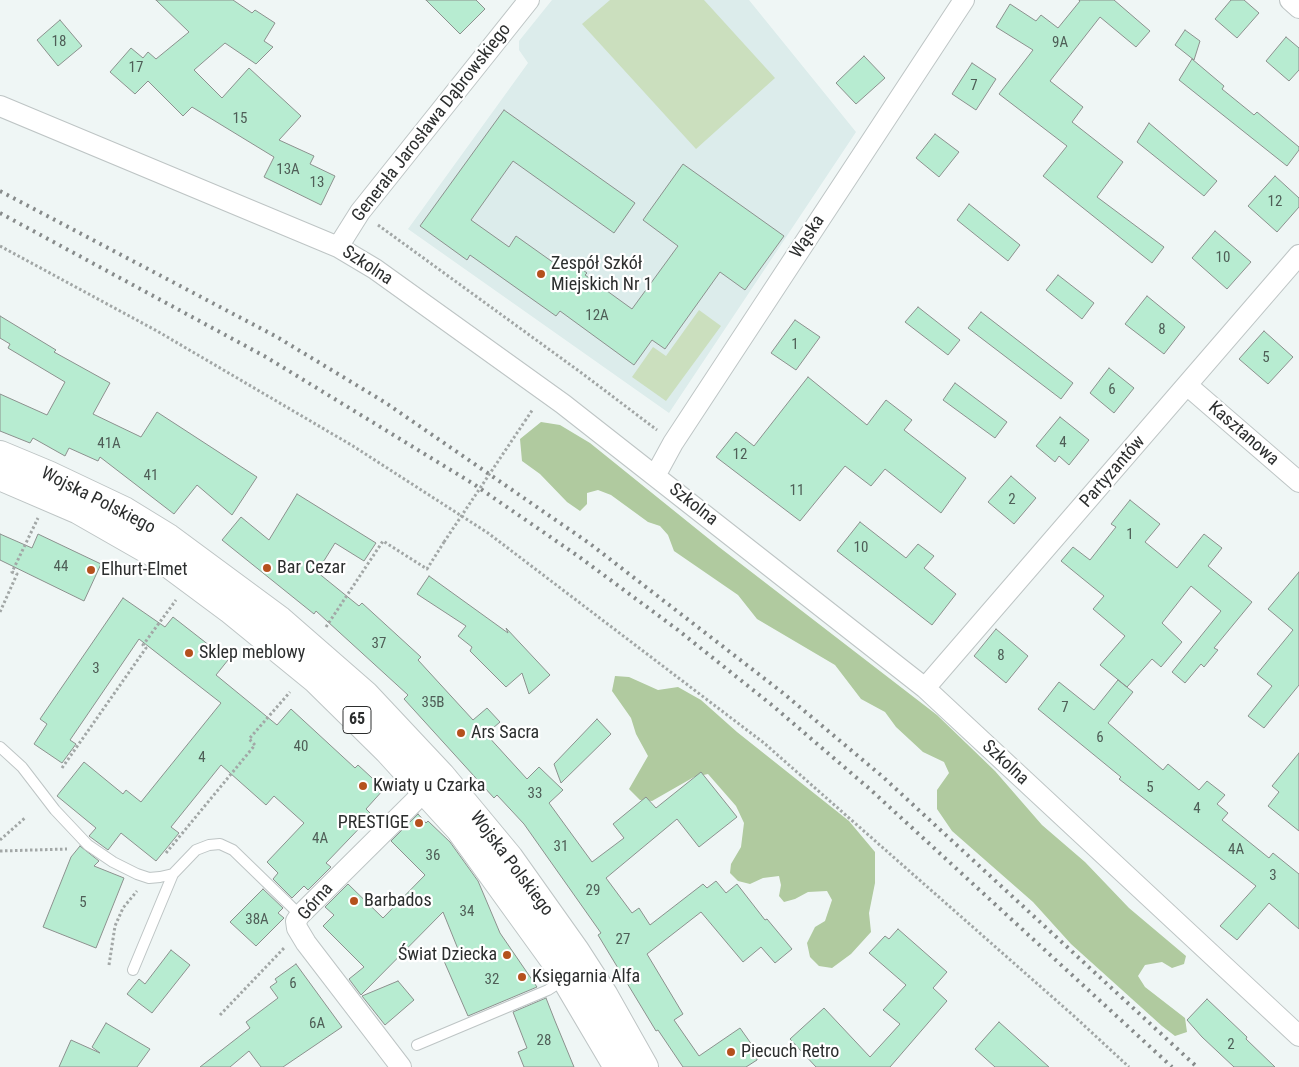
<!DOCTYPE html>
<html>
<head>
<meta charset="utf-8">
<style>
	body { margin:0 }
	canvas { display:block; background:#eff6f5 }
</style>
</head>
<body>
<canvas width="1299" height="1067"></canvas>
<script>
const ctx = document.querySelector('canvas').getContext('2d');
ctx.lineJoin = 'round';
function fill(path, color) { ctx.fillStyle = color; ctx.fill(path, 'evenodd'); }
const shape = rows => new Path2D(rows.map(r => 'M' + r).join(''));
function strokePath(path, color, width, dash) { ctx.strokeStyle = color; ctx.lineWidth = width; ctx.lineCap = dash ? 'butt' : 'round'; ctx.setLineDash(dash || []); ctx.stroke(path); }
function write(font, color, halo, rows, align = 'center') {
  ctx.font = font + ' "Roboto Condensed",sans-serif'; ctx.lineWidth = 4.5; ctx.setLineDash([]); ctx.textBaseline = 'middle'; ctx.strokeStyle = halo; ctx.fillStyle = color; for (const [text, x, y, turn = 0] of rows) {
    ctx.save(); ctx.translate(x, y); ctx.rotate((+turn || 0) * Math.PI / 180); ctx.textAlign = isNaN(turn) ? turn : align; if (halo) ctx.strokeText(text, 0, 0); ctx.fillText(text, 0, 0); ctx.restore();
  }
}
fill(shape([
	[552,0,749,0,856,132,669,413,408,229,528,63,519,50,519,41]
]), '#dceceb');
fill(shape([
	[610,0,704,0,775,78,696,149,582,24],
	[699,310,721,326,666,401,632,377,653,347,666,356]
]), '#cbdfbe');
fill(shape([
	[541,422,560,425,590,443,719,547,937,715,995,771,1042,825,1085,862,1129,908,1186,956,1184,964,1172,968,1162,962,1145,965,1138,976,1145,987,1185,1018,1187,1032,1175,1036,1162,1026,1071,944,1033,902,952,831,937,809,937,790,949,773,944,762,923,752,896,727,885,712,861,699,835,665,757,619,738,595,674,551,668,535,660,526,648,522,611,495,598,490,587,493,587,504,580,511,567,502,540,474,522,461,520,439],
	[615,676,629,677,658,690,678,687,701,700,737,732,849,821,875,852,875,883,869,913,871,932,851,954,832,968,819,966,810,957,807,943,815,927,825,921,832,900,827,891,808,892,795,899,784,902,779,896,781,885,779,876,763,878,750,884,738,881,730,873,731,864,741,847,744,823,736,806,708,774,694,777,652,801,640,800,629,789,648,756,636,734,631,718,612,691]
]), '#b0ca9f');
const building = shape([
	[156,0,233,0,252,13,255,10,275,23,264,41,273,47,256,64,225,43,194,70,222,98,249,68,301,116,279,140,314,156,310,164,335,176,321,205,264,177,274,157,192,107,183,116,148,81,135,94,110,72,131,48,143,58,148,52,156,59,189,32,156,0],
	[426,0,476,0,485,9,460,34,426,0],
	[1079,0,1114,0,1150,31,1136,47,1100,17,1050,81,1083,107,1072,122,1123,162,1097,197,1164,247,1152,263,1043,176,1067,146,999,94,1033,50,996,27,1010,4,1036,21,1041,15,1058,28,1080,1,1079,0],
	[1231,0,1244,0,1259,13,1237,38,1215,19,1231,0],
	[60,20,82,46,58,66,37,40,60,20],
	[1185,30,1200,41,1194,60,1175,45,1185,30],
	[1286,37,1299,48,1299,70,1289,81,1266,61,1286,37],
	[864,56,885,78,856,104,836,83,864,56],
	[1192,59,1224,86,1222,89,1254,115,1257,112,1299,147,1299,150,1287,166,1179,80,1192,59],
	[972,63,996,79,976,110,952,94,972,63],
	[504,110,635,203,614,233,513,161,471,220,509,247,516,236,561,268,568,259,587,273,585,275,632,309,678,246,643,220,683,164,784,236,745,290,720,272,665,349,652,340,634,365,560,311,556,316,470,255,467,260,420,226,504,110],
	[1149,123,1217,181,1204,196,1137,142,1149,123],
	[935,134,959,152,939,177,916,158,935,134],
	[1275,176,1299,198,1299,207,1277,232,1248,206,1275,176],
	[969,204,1020,245,1008,261,957,220,969,204],
	[1215,231,1251,262,1227,289,1192,258,1215,231],
	[1058,275,1094,303,1082,319,1046,290,1058,275],
	[1147,296,1185,327,1164,354,1125,324,1147,296],
	[918,307,960,340,948,355,905,322,918,307],
	[981,312,1073,383,1061,399,968,328,981,312],
	[0,316,56,350,54,352,110,383,93,414,141,437,157,412,257,477,232,515,197,485,174,514,100,457,98,461,69,448,65,456,33,438,30,443,0,431,0,394,47,415,65,382,8,348,10,344,0,338,0,316],
	[795,320,820,337,796,370,771,353,795,320],
	[1264,331,1293,357,1268,384,1239,359,1264,331],
	[1109,368,1134,388,1114,413,1090,393,1109,368],
	[808,377,867,425,886,400,912,420,904,430,966,478,941,513,885,469,871,486,845,466,800,521,716,457,736,432,754,446,808,377],
	[955,383,1007,422,995,438,943,400,955,383],
	[1060,417,1089,440,1069,465,1059,456,1055,462,1036,446,1060,417],
	[1011,476,1036,498,1014,524,988,502,1011,476],
	[297,494,376,543,364,561,335,543,317,572,359,606,362,603,421,657,418,660,473,720,487,708,500,722,486,734,527,779,539,767,563,790,549,803,592,862,624,838,613,824,646,797,656,808,701,772,737,817,699,847,677,819,606,878,632,913,639,908,650,925,703,884,707,888,716,881,726,893,737,884,765,920,767,919,792,949,775,963,761,947,743,962,701,912,647,954,683,1014,674,1020,699,1056,740,1028,757,1052,757,1060,746,1067,683,1067,658,1030,656,1031,598,935,601,933,524,824,497,795,494,798,404,699,408,695,316,611,314,614,222,540,241,517,269,540,297,494],
	[1130,500,1160,524,1145,542,1177,568,1204,534,1222,548,1208,566,1252,602,1214,648,1218,650,1204,667,1201,664,1185,683,1172,672,1221,611,1191,586,1162,623,1182,642,1161,667,1152,659,1127,687,1100,665,1125,636,1093,609,1104,596,1061,561,1073,547,1090,560,1116,527,1111,524,1130,500],
	[860,522,906,558,918,544,934,556,924,568,956,594,932,625,837,551,860,522],
	[0,534,32,548,38,534,101,564,84,601,0,560,0,534],
	[1299,572,1299,685,1264,728,1248,716,1272,686,1257,674,1293,630,1268,609,1299,572],
	[429,576,508,633,506,628,550,675,529,694,522,673,506,687,470,651,472,647,458,636,466,626,417,594,429,576],
	[123,598,165,627,173,617,228,660,216,675,277,725,291,709,355,768,358,765,384,789,366,809,372,815,326,863,331,867,308,890,304,886,292,898,273,879,278,873,267,862,304,823,274,796,266,805,221,765,171,827,179,833,156,861,121,833,108,850,89,836,96,828,57,796,84,762,123,794,126,790,141,802,221,703,139,639,70,740,76,744,62,763,34,744,47,724,40,719,123,598],
	[996,629,1028,656,1006,683,974,656,996,629],
	[1118,680,1133,692,1108,723,1163,770,1168,764,1199,790,1207,781,1225,795,1217,804,1228,813,1222,820,1269,858,1273,853,1299,874,1299,929,1269,903,1237,940,1220,926,1256,886,1119,779,1121,777,1038,709,1059,682,1094,710,1118,680],
	[597,719,611,734,561,783,554,764,597,719],
	[1299,753,1299,831,1268,806,1279,792,1272,786,1299,753],
	[418,814,426,823,428,821,450,842,478,881,500,933,537,987,468,1016,444,961,460,954,443,912,361,995,349,979,364,967,323,926,334,915,325,907,348,884,383,918,425,875,391,841,418,814],
	[80,846,99,861,94,866,124,878,96,948,43,927,71,857,80,846],
	[263,889,283,908,278,913,284,918,256,946,230,922,263,889],
	[898,929,947,972,933,988,947,1001,890,1067,816,1067,790,1039,824,1008,870,1057,900,1024,883,1010,906,985,869,953,885,936,889,939,898,929],
	[171,950,190,965,152,1013,127,994,139,979,145,984,171,950],
	[296,964,342,1027,283,1067,261,1067,249,1051,230,1067,200,1067,250,1028,246,1022,278,998,270,987,277,982,275,979,296,964],
	[398,981,414,1000,385,1025,362,996,398,981],
	[546,998,555,1021,574,1067,524,1067,518,1052,527,1048,513,1012,546,998],
	[1207,999,1247,1037,1246,1039,1275,1067,1234,1067,1202,1037,1187,1020,1207,999],
	[999,1022,1049,1067,995,1067,975,1049,999,1022],
	[106,1023,150,1049,137,1067,59,1067,71,1040,100,1053,92,1047,106,1023]
]);
fill(building, '#b7ecd1');
strokePath(building, '#8c918e', 1);
const service = shape([
	[0,747,22,767,55,810,88,845,113,862,137,874,149,878,160,877,173,874,196,850,209,845,220,844,233,850,300,915],
	[133,970,173,874],
	[417,1045,548,990,565,979]
]);
const minor = shape([
	[1290,0,1299,8],
	[0,106,338,247,375,269,563,404,925,688,1299,1036],
	[338,247,360,212,529,0],
	[1188,386,1299,482],
	[655,476,673,443,964,0],
	[925,688,1299,255],
	[401,1067,306,943,297,928,296,921,300,915,435,781]
]);
const primary = shape([
	[0,455,48,475,124,511,168,538,279,620,365,695,441,776,509,858,575,951,604,996,644,1067],
	[0,476,79,510,156,554,230,609,317,680,388,750,460,829,556,962,618,1067]
]);
strokePath(service, '#bec5c5', 12);
strokePath(minor, '#bec5c5', 22);
strokePath(primary, '#bec5c5', 30);
strokePath(shape([
	[378,225,583,374,657,430],
	[0,246,157,331,353,446,488,533,764,743,1075,1017,1129,1067],
	[525,421,533,409],
	[0,612,17,574,12,572,38,518],
	[326,627,383,541,427,569,444,542],
	[62,768,146,648,143,645,176,600],
	[0,840,26,817],
	[0,851,67,849],
	[166,853,255,745,249,739,290,692],
	[109,965,115,926,123,908,137,891],
	[220,1015,285,947]
]), '#a2a7a6', 3, [2.5, 2.5]);
strokePath(service, '#fff', 10);
strokePath(minor, '#fff', 20);
strokePath(primary, '#fff', 28);
strokePath(shape([
	[0,191,277,337,386,403,589,543,783,693,883,777,1197,1067],
	[0,213,266,357,472,483,578,556,678,630,773,706,872,791,1172,1067]
]), '#878b8b', 4, [2.5, 5]);
strokePath(shape([
	[444,542,525,421]
]), '#a2a7a6', 3, [2.5, 2.5]);
for (const [x, y, r, color] of [
	[541,274,5,"#b5511d"],
	[267,568,5,"#b5511d"],
	[91,570,5,"#b5511d"],
	[189,653,5,"#b5511d"],
	[461,733,5,"#b5511d"],
	[363,786,5,"#b5511d"],
	[419,823,5,"#b5511d"],
	[354,901,5,"#b5511d"],
	[507,955,5,"#b5511d"],
	[522,977,5,"#b5511d"],
	[731,1052,5,"#b5511d"]
]) { const dot = new Path2D(); dot.arc(x, y, r, 0, 2 * Math.PI); ctx.fillStyle = color; ctx.fill(dot); strokePath(dot, '#fff', 2); }
write('15px', '#4f5e57', null, [
	["18",59,42],
	["9A",1060,43],
	["17",136,68],
	["7",974,86],
	["15",240,119],
	["13A",288,170],
	["13",317,183],
	["12",1275,202],
	["10",1223,258],
	["12A",597,316],
	["8",1162,330],
	["1",795,345],
	["5",1266,358],
	["6",1112,390],
	["4",1063,443],
	["41A",109,444],
	["12",740,455],
	["41",151,476],
	["11",797,491],
	["2",1012,500],
	["1",1130,535],
	["10",861,548],
	["44",61,567],
	["37",379,644],
	["8",1001,656],
	["3",96,669],
	["35B",433,703],
	["7",1065,708],
	["6",1100,738],
	["40",301,747],
	["4",202,758],
	["5",1150,788],
	["33",535,794],
	["4",1197,809],
	["4A",320,839],
	["31",561,847],
	["4A",1236,850],
	["36",433,856],
	["3",1273,876],
	["29",593,891],
	["5",83,903],
	["34",467,912],
	["38A",257,920],
	["27",623,940],
	["32",492,980],
	["6",293,984],
	["6A",317,1024],
	["28",544,1041],
	["2",1231,1045]
]);
for (const [x, y, w] of [
	[357,720,28]
]) { const box = new Path2D(); box.roundRect(x - w / 2, y - 13.5, w, 27, 4); ctx.fillStyle = '#fff'; ctx.fill(box); strokePath(box, '#2c2e2e', 1); }
write('bold 16px', '#2c2e2e', null, [
	["65",357,720]
]);
write('18px', '#2c2e2e', '#fff', [
	["Generała Jarosława Dąbrowskiego",432,123,-52],
	["Wąska",808,237,-57],
	["Szkolna",367,266,33],
	["Kasztanowa",1243,434,41],
	["Partyzantów",1113,472,-49],
	["Wojska Polskiego",98,501,27],
	["Szkolna",693,505,38],
	["Szkolna",1005,763,43],
	["Wojska Polskiego",511,864,53],
	["Górna",316,902,-49]
]);
write('18px', '#2c2e2e', '#fff', [
	["Zespół Szkół",551,264],
	["Miejskich Nr 1",551,285],
	["Bar Cezar",277,568],
	["Elhurt-Elmet",101,570],
	["Sklep meblowy",199,653],
	["Ars Sacra",471,733],
	["Kwiaty u Czarka",373,786],
	["PRESTIGE",409,823,"right"],
	["Barbados",364,901],
	["Świat Dziecka",497,955,"right"],
	["Księgarnia Alfa",532,977],
	["Piecuch Retro",741,1052]
], 'left');
</script>
</body>
</html>
